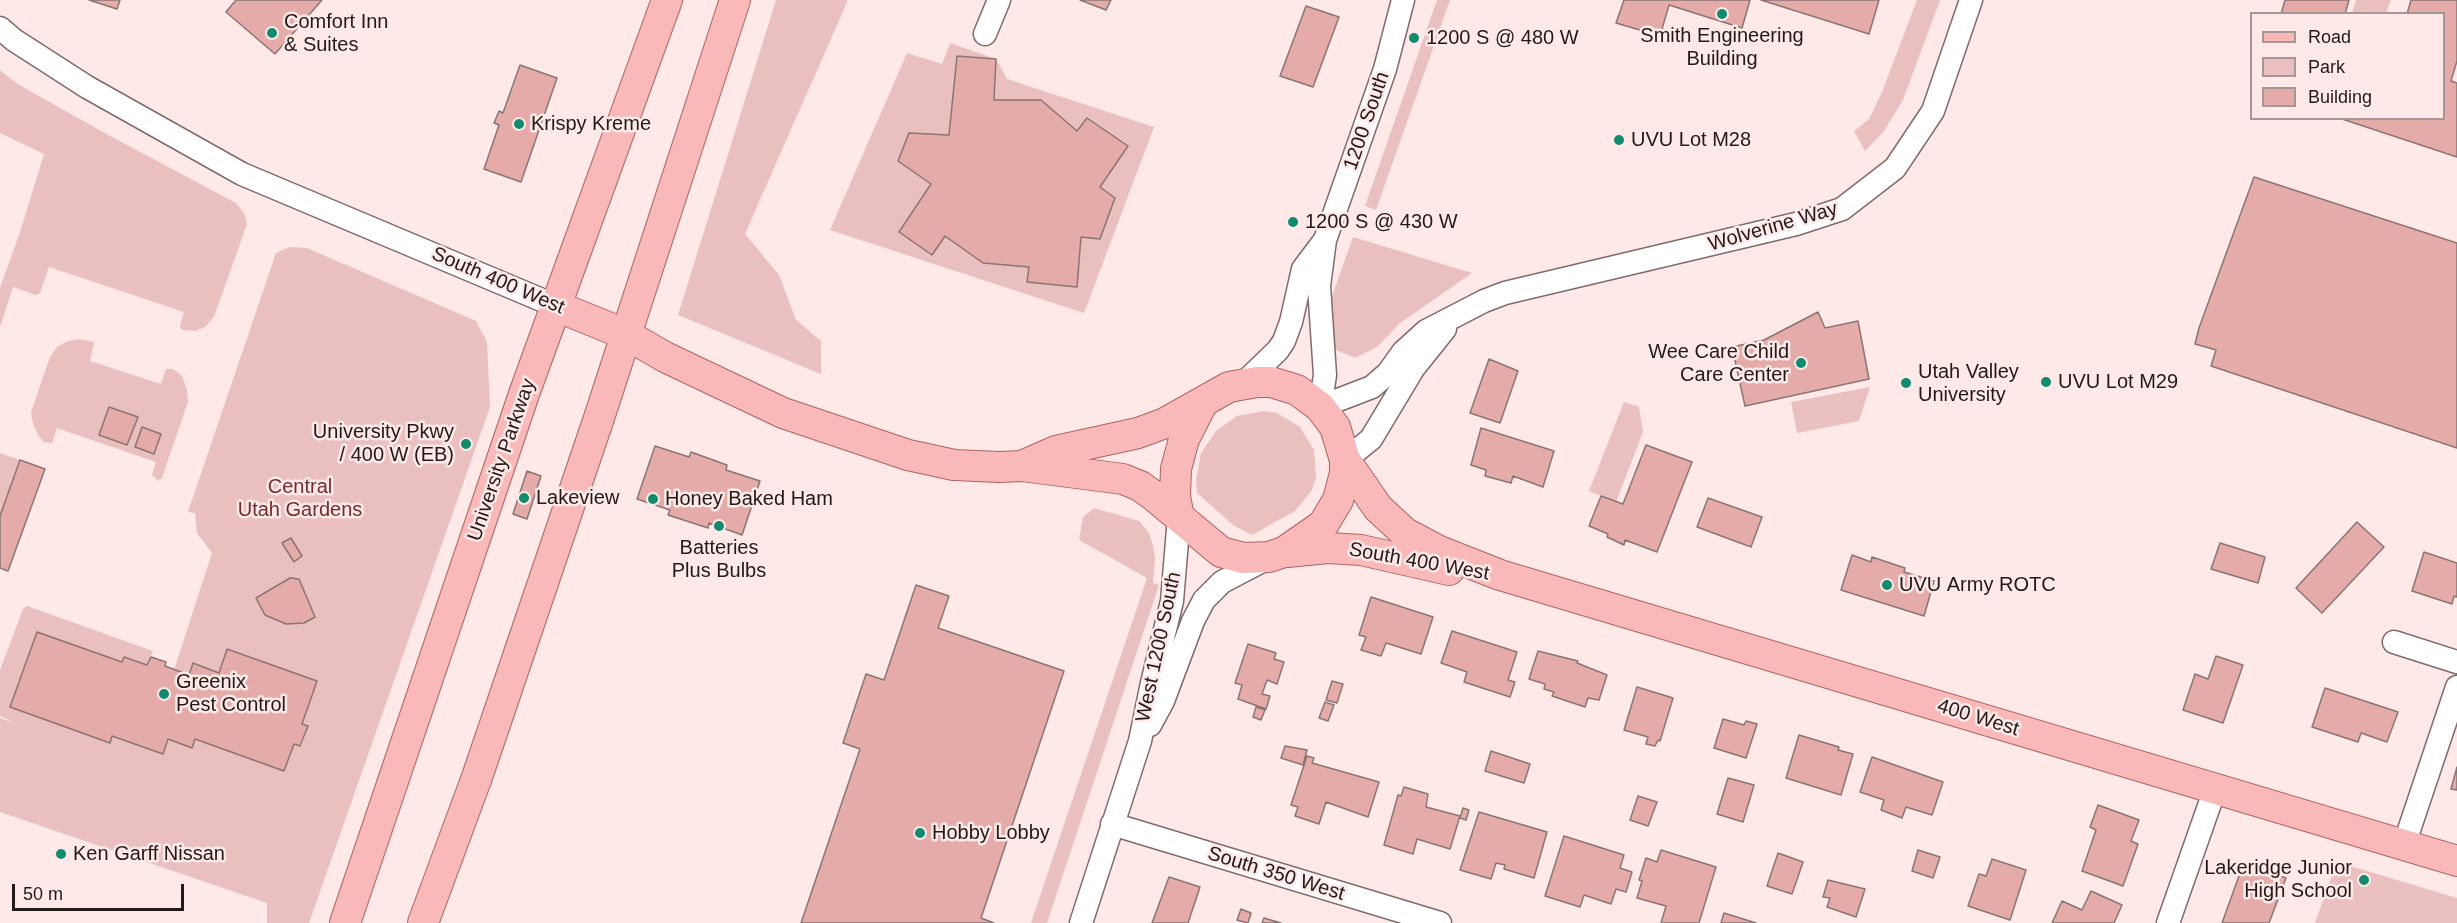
<!DOCTYPE html>
<html>
<head>
<meta charset="utf-8">
<style>
	body { margin:0 }
	#map { position:relative; width:2457px; height:923px; overflow:hidden; background:#fee9e8; font-family:Arial,sans-serif }
	canvas { display:block }
	.legend { position:absolute; left:2250px; top:12px; width:195px; height:108px; box-sizing:border-box; background:#fee9e8; border:2px solid #a69695; margin:0; padding:8px 10px; list-style:none; font-size:18px; color:#221919 }
	.legend li { display:flex; align-items:center; gap:12px; height:30px }
	.legend b { width:30px; border:2px solid #a69695 }
	.scale { position:absolute; left:12px; top:884px; width:172px; height:27px; box-sizing:border-box; border:3px solid #221919; border-top:0; padding-left:8px; font-size:18px; line-height:21px; white-space:nowrap; color:#221919; -webkit-text-stroke:4px #fee9e8; paint-order:stroke }
</style>
</head>
<body>
<div id="map">
<canvas width="2457" height="923"></canvas>
<ul class="legend">
<li><b style="height:8px;background:#fab9b9"></b>Road</li>
<li><b style="height:16px;background:#e9c0bf"></b>Park</li>
<li><b style="height:16px;background:#e5aba9"></b>Building</li>
</ul>
<div class="scale">50 m</div>
</div>
<script>
const ctx = document.querySelector('canvas').getContext('2d');
ctx.lineJoin = 'round';
function fill(path, color) { ctx.fillStyle = color; ctx.fill(path, 'evenodd'); }
const shape = rows => new Path2D(rows.map(r => 'M' + r).join(''));
function strokePath(path, color, width, dash) { ctx.strokeStyle = color; ctx.lineWidth = width; ctx.lineCap = dash ? 'butt' : 'round'; ctx.setLineDash(dash || []); ctx.stroke(path); }
function write(font, color, halo, rows, align = 'center') {
  ctx.font = font + ' Arial,sans-serif'; ctx.lineWidth = 5; ctx.setLineDash([]); ctx.textBaseline = 'middle'; ctx.strokeStyle = halo; ctx.fillStyle = color; for (const [text, x, y, turn = 0] of rows) {
    ctx.save(); ctx.translate(x, y); ctx.rotate((+turn || 0) * Math.PI / 180); ctx.textAlign = isNaN(turn) ? turn : align; if (halo) ctx.strokeText(text, 0, 0); ctx.fillText(text, 0, 0); ctx.restore();
  }
}
fill(shape([
	[776,0,848,0,745,234,779,275,796,320,821,341,821,374,678,315],
	[1437,0,1450,0,1376,210,1365,206],
	[1917,0,1940,0,1903,100,1884,131,1865,151,1854,131,1869,119,1882,92],
	[2356,0,2391,0,2386,13,2352,13],
	[950,43,996,59,1007,79,1154,127,1084,313,830,230,907,53,942,64],
	[0,70,16,83,110,136,236,203,244,213,247,224,214,317,205,327,196,331,182,330,180,326,184,312,49,267,40,293,36,295,13,287,0,327,0,288,21,229,44,154,0,133],
	[1353,237,1472,273,1400,323,1377,347,1355,358,1331,348,1324,319],
	[290,247,307,248,476,321,487,342,490,407,309,923,267,923,267,903,0,812,0,718,17,724,0,716,0,670,23,609,27,606,153,651,147,665,125,657,122,662,37,632,10,707,109,743,112,736,162,754,168,739,192,748,195,739,284,770,294,744,301,746,308,727,302,724,227,650,219,673,193,664,189,675,174,670,212,553,197,533,195,513,188,512,276,253],
	[79,339,94,342,90,361,161,384,166,369,173,369,182,376,187,390,188,402,162,478,158,481,152,475,156,462,57,428,52,443,44,442,38,435,33,424,31,412,50,357,57,347,68,341],
	[1870,387,1859,421,1797,433,1791,402],
	[1624,402,1639,407,1643,432,1616,502,1589,491],
	[1264,411,1277,413,1300,427,1314,450,1316,477,1312,490,1295,511,1252,535,1233,525,1197,493,1196,480,1201,453,1216,431,1237,416],
	[0,453,20,460,0,516],
	[1094,508,1139,521,1149,533,1153,546,1155,559,1153,583,1159,585,1047,923,1031,923,1147,578,1079,540,1083,517],
	[2337,862,2457,898,2457,923,2315,923]
]), '#e9c0bf');
const building = shape([
	[89,0,120,0,117,9,89,0],
	[236,0,322,0,275,54,226,12,236,0],
	[1080,0,1111,0,1106,10,1080,0],
	[1624,0,1750,0,1742,28,1669,5,1660,36,1616,23,1624,0],
	[1761,0,1879,0,1869,34,1761,0],
	[2285,0,2349,0,2345,14,2281,14,2285,0],
	[2411,0,2457,0,2457,61,2451,81,2457,83,2457,157,2339,118,2444,118,2444,14,2407,14,2411,0],
	[1306,6,1339,17,1313,87,1280,76,1306,6],
	[957,56,996,59,994,100,1041,100,1077,131,1087,118,1128,146,1100,187,1115,198,1100,239,1081,237,1077,287,1027,282,1029,267,983,263,945,236,932,255,899,232,931,184,898,161,909,133,949,135,957,56],
	[520,65,557,78,521,182,484,169,499,125,494,123,499,111,503,113,520,65],
	[2254,177,2457,243,2457,448,2211,366,2216,350,2195,344,2199,328,2254,177],
	[1818,312,1825,328,1858,321,1869,379,1745,406,1732,347,1764,340,1818,312],
	[1489,359,1518,371,1500,423,1470,413,1489,359],
	[109,407,138,417,127,445,99,435,109,407],
	[142,427,161,434,154,454,135,447,142,427],
	[1481,428,1554,451,1543,487,1513,476,1511,483,1485,476,1486,470,1471,465,1481,428],
	[1646,445,1692,462,1657,552,1625,540,1624,545,1607,537,1608,534,1589,526,1601,496,1623,504,1646,445],
	[655,446,689,457,691,452,727,465,726,470,760,481,742,535,709,523,708,528,668,515,670,510,637,499,655,446],
	[20,460,45,469,8,571,0,568,0,516,20,460],
	[527,471,541,476,527,519,513,514,527,471],
	[1708,498,1762,517,1751,547,1697,527,1708,498],
	[2357,522,2384,547,2322,613,2296,588,2357,522],
	[291,538,302,556,294,562,282,543,291,538],
	[2220,543,2265,557,2258,583,2211,569,2220,543],
	[2424,552,2457,563,2457,597,2454,596,2452,604,2412,591,2424,552],
	[1852,555,1871,562,1872,557,1905,568,1904,572,1934,581,1924,616,1841,590,1852,555],
	[290,578,299,579,315,617,304,623,286,624,265,615,256,598,290,578],
	[916,585,949,596,938,628,1064,671,981,918,994,923,801,923,860,749,843,743,866,674,884,680,916,585],
	[1371,597,1433,617,1421,654,1386,643,1381,656,1361,650,1366,637,1359,635,1371,597],
	[1452,631,1517,652,1508,680,1515,682,1510,697,1464,682,1467,672,1441,663,1452,631],
	[37,632,122,662,124,657,147,665,151,657,166,662,165,666,189,675,193,663,219,673,227,649,317,681,302,724,308,726,300,746,294,744,284,771,195,739,192,748,168,739,163,754,112,736,110,743,10,707,37,632],
	[1248,644,1276,653,1274,659,1284,662,1277,684,1267,680,1262,694,1270,696,1266,709,1238,699,1242,685,1235,683,1248,644],
	[1538,651,1578,661,1577,663,1607,675,1599,700,1588,698,1585,707,1552,696,1554,692,1544,689,1545,684,1529,679,1538,651],
	[2216,656,2243,665,2223,723,2183,710,2195,674,2208,679,2216,656],
	[1332,681,1343,684,1337,703,1326,700,1332,681],
	[1637,687,1673,698,1660,741,1658,740,1655,746,1646,744,1648,737,1624,730,1637,687],
	[2325,688,2398,712,2387,742,2361,733,2358,742,2312,727,2325,688],
	[1325,702,1334,705,1328,721,1319,718,1325,702],
	[1256,707,1265,710,1261,720,1253,717,1256,707],
	[1723,719,1744,725,1746,721,1757,724,1746,758,1714,748,1723,719],
	[1799,735,1839,747,1838,750,1853,754,1841,795,1786,778,1799,735],
	[1285,746,1307,750,1303,765,1281,758,1285,746],
	[1491,751,1530,764,1524,783,1485,771,1491,751],
	[1307,756,1314,758,1312,763,1379,782,1368,817,1326,802,1319,824,1295,816,1298,807,1291,805,1307,756],
	[1872,757,1943,782,1932,815,1906,807,1902,818,1881,810,1884,800,1860,792,1872,757],
	[2457,767,2457,790,2451,789,2457,767],
	[1728,778,1754,785,1743,822,1717,814,1728,778],
	[1404,787,1428,794,1426,807,1460,816,1450,849,1417,839,1413,854,1384,845,1398,795,1401,796,1404,787],
	[1638,796,1657,802,1648,826,1630,820,1638,796],
	[2098,805,2139,820,2131,841,2138,844,2123,886,2082,871,2096,830,2090,827,2098,805],
	[1463,808,1469,810,1466,820,1460,818,1463,808],
	[1479,812,1547,832,1534,878,1504,869,1505,865,1496,863,1491,879,1460,870,1479,812],
	[1564,836,1624,855,1620,868,1632,872,1626,892,1616,889,1611,904,1584,895,1580,907,1545,896,1564,836],
	[1661,850,1716,867,1699,923,1661,923,1666,906,1637,898,1642,881,1639,880,1646,858,1657,862,1661,850],
	[1918,850,1940,857,1933,878,1912,871,1918,850],
	[1778,853,1803,862,1792,894,1767,886,1778,853],
	[1992,859,2026,870,2010,920,1968,906,1979,874,1986,876,1992,859],
	[2244,862,2286,878,2269,923,2222,923,2244,862],
	[1169,877,1200,887,1188,923,1152,923,1169,877],
	[1828,880,1865,889,1856,917,1827,907,1830,898,1823,897,1828,880],
	[2091,891,2122,905,2114,923,2052,923,2062,901,2082,910,2091,891],
	[1241,909,1251,913,1248,923,1237,920,1241,909],
	[1724,913,1756,923,1721,923,1724,913],
	[1264,918,1281,923,1262,923,1264,918]
]);
fill(building, '#e5aba9');
strokePath(building, '#8b7574', 1.5);
const minor = shape([
	[0,28,14,40,87,87,242,174,556,306],
	[985,34,999,0],
	[1244,383,1278,350,1284,341,1291,322,1303,269,1324,241],
	[1320,407,1372,387,1388,373,1403,352,1426,331,1484,301,1505,293,1796,224,1842,209,1895,168,1933,111,1971,0],
	[1320,407,1325,375,1319,286,1325,240,1385,69,1403,0],
	[1345,460,1371,439,1413,369,1445,329],
	[2394,642,2457,662],
	[1150,725,1163,701,1193,621,1204,600,1222,582,1268,558],
	[1112,824,1440,923],
	[2404,845,2457,687],
	[1081,923,1140,741,1152,683,1172,601,1179,517],
	[2168,923,2215,789]
]);
const major = shape([
	[556,306,627,335,665,357,783,413,908,455,954,465,999,467,1022,466,1123,479,1140,486,1154,496,1221,552,1243,558,1269,557,1284,552,1323,525,1338,500,1345,473,1345,460,1335,427,1320,407,1297,390,1271,382,1257,382,1229,387,1165,423,1138,433,1056,451,1022,466],
	[1345,460,1378,508,1405,533,1439,551,1500,575,2457,861],
	[1179,517,1175,497,1176,469,1184,439,1203,402],
	[1287,552,1328,548,1361,550,1449,570],
	[345,923,524,394,667,0],
	[423,923,477,777,599,418,735,0]
]);
strokePath(minor, '#816a69', 25);
strokePath(major, '#ac6363', 32);
strokePath(minor, '#fff', 22);
strokePath(major, '#fab9b9', 30);
for (const [x, y, r, color] of [
	[1722,14,6,"#108b6e"],
	[272,33,6,"#108b6e"],
	[1414,38,6,"#108b6e"],
	[519,124,6,"#108b6e"],
	[1619,140,6,"#108b6e"],
	[1293,222,6,"#108b6e"],
	[1801,363,6,"#108b6e"],
	[2046,382,6,"#108b6e"],
	[1906,383,6,"#108b6e"],
	[466,444,6,"#108b6e"],
	[524,498,6,"#108b6e"],
	[653,499,6,"#108b6e"],
	[719,526,6,"#108b6e"],
	[1887,585,6,"#108b6e"],
	[164,694,6,"#108b6e"],
	[920,833,6,"#108b6e"],
	[61,854,6,"#108b6e"],
	[2364,880,6,"#108b6e"]
]) { const dot = new Path2D(); dot.arc(x, y, r, 0, 2 * Math.PI); ctx.fillStyle = color; ctx.fill(dot); strokePath(dot, '#fee9e8', 2); }
write('20px', '#221919', '#fee9e8', [
	["Comfort Inn",284,22],
	["& Suites",284,45],
	["Smith Engineering",1722,36,"center"],
	["Building",1722,59,"center"],
	["1200 S @ 480 W",1426,38],
	["Krispy Kreme",531,124],
	["UVU Lot M28",1631,140],
	["1200 S @ 430 W",1305,222],
	["Wee Care Child",1789,352,"right"],
	["Care Center",1789,375,"right"],
	["Utah Valley",1918,372],
	["University",1918,395],
	["UVU Lot M29",2058,382],
	["University Pkwy",454,432,"right"],
	["/ 400 W (EB)",454,455,"right"],
	["Lakeview",536,498],
	["Honey Baked Ham",665,499],
	["Batteries",719,548,"center"],
	["Plus Bulbs",719,571,"center"],
	["UVU Army ROTC",1899,585],
	["Greenix",176,682],
	["Pest Control",176,705],
	["Hobby Lobby",932,833],
	["Ken Garff Nissan",73,854],
	["Lakeridge Junior",2352,868,"right"],
	["High School",2352,891,"right"]
], 'left');
write('20px', '#221919', '#fee9e8', [
	["1200 South",1367,121,-71],
	["Wolverine Way",1773,227,-16],
	["South 400 West",498,281,23],
	["University Parkway",502,460,-71],
	["South 400 West",1419,562,10],
	["West 1200 South",1159,647,-78],
	["400 West",1978,718,17],
	["South 350 West",1276,874,17]
]);
write('20px', '#722c2e', '#fee9e8', [
	["Central",300,487],
	["Utah Gardens",300,510]
]);
</script>
</body>
</html>
